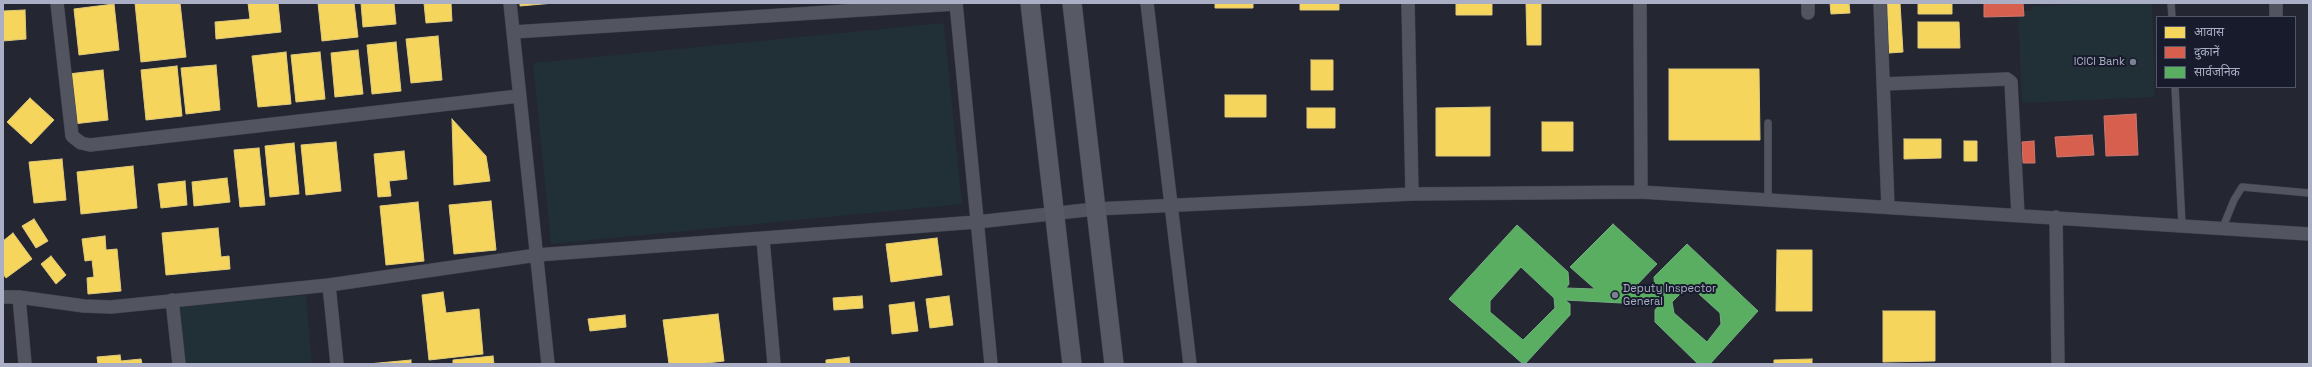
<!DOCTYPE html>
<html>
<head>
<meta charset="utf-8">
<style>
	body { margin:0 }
	#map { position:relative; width:2312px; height:367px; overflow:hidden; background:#242631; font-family:"Space Grotesk","Noto Sans Devanagari",sans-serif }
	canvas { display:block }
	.frame { position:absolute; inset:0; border:4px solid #abafc5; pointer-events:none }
	.legend { position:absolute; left:2156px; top:16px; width:140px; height:72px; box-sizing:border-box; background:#171b2c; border:1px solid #525669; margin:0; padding:5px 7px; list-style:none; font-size:12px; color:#abafc5 }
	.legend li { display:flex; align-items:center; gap:8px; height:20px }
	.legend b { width:20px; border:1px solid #525669 }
</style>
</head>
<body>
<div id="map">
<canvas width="2312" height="367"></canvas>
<div class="frame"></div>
<ul class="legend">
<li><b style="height:11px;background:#f6d55c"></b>आवास</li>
<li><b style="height:11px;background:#d6604d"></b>दुकानें</li>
<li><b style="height:11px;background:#5aae61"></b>सार्वजनिक</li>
</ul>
</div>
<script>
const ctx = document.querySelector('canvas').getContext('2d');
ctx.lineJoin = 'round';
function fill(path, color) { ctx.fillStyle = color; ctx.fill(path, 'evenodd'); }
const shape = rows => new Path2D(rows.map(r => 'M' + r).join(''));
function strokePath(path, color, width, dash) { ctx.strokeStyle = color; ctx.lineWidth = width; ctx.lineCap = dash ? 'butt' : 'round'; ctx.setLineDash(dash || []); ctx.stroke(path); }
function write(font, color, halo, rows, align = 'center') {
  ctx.font = font + ' "Space Grotesk",sans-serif'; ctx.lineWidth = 4; ctx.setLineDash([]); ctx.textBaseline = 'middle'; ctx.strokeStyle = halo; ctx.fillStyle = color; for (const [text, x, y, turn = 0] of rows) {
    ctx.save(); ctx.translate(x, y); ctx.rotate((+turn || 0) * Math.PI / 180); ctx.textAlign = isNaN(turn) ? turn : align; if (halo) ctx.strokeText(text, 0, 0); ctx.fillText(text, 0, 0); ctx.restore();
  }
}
fill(shape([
	[2120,3,2152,3,2155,97,2022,103,2018,11,2032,11,2032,6],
	[944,23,962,204,551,244,533,63],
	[306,295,312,364,184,364,179,307]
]), '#212f37');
const homes = shape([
	[135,3,180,3,186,57,141,62,135,3],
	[248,3,278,3,281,32,216,39,215,22,250,19,248,3],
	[318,3,354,3,358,37,322,41,318,3],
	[361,3,394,3,396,24,363,27,361,3],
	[424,3,451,3,452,21,426,23,424,3],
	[520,3,554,3,520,6,520,3],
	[1215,3,1253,3,1253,8,1215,8,1215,3],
	[1300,3,1339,3,1339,10,1300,10,1300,3],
	[1456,3,1492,3,1492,15,1456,15,1456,3],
	[1526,3,1541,3,1541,45,1527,45,1526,3],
	[1830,3,1849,3,1850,13,1831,14,1830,3],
	[1887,3,1900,3,1903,52,1889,53,1887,3],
	[1918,3,1952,3,1952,14,1918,14,1918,3],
	[114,4,119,50,79,55,74,9,114,4],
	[25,10,26,39,3,41,3,11,25,10],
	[1918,22,1959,22,1960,48,1918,48,1918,22],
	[438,36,442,80,411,83,406,39,438,36],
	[396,42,401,91,372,94,367,45,396,42],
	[358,50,363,94,335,97,331,53,358,50],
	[286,52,291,104,258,107,252,56,286,52],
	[320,52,325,99,296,102,291,55,320,52],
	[1311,60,1333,60,1333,90,1311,90,1311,60],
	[216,65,220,110,186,114,181,68,216,65],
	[177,66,182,116,146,120,141,70,177,66],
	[1669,69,1759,69,1760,140,1669,140,1669,69],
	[103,70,108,120,73,124,68,74,103,70],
	[1225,95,1266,95,1266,117,1225,117,1225,95],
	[30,98,54,120,31,144,7,122,30,98],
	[1490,107,1490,156,1436,156,1436,108,1490,107],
	[1307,108,1335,108,1335,128,1307,128,1307,108],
	[452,119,486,156,490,181,454,185,452,119],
	[1542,122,1573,122,1573,151,1542,151,1542,122],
	[1904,139,1941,139,1941,158,1904,159,1904,139],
	[1964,141,1977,141,1977,161,1964,161,1964,141],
	[336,142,341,191,306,195,301,145,336,142],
	[294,143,299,194,270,197,265,146,294,143],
	[259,148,265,205,240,207,234,150,259,148],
	[404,151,407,179,389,181,391,196,378,197,374,154,404,151],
	[62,159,66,200,34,203,29,162,62,159],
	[133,166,137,208,81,214,77,172,133,166],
	[227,178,230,202,194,206,192,182,227,178],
	[185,181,187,205,161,208,158,184,185,181],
	[491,201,496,250,454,254,449,205,491,201],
	[418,202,424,261,386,265,380,206,418,202],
	[34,219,48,241,36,248,22,226,34,219],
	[218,228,221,257,229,256,230,269,166,275,162,233,218,228],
	[13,233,32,259,6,278,3,274,3,241,13,233],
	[105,236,106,250,117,249,121,291,88,294,87,278,94,277,92,260,85,261,82,239,105,236],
	[937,238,942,275,891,282,886,244,937,238],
	[1777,250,1812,250,1812,311,1776,311,1777,250],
	[51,256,66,275,56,284,41,264,51,256],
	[443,292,446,313,479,309,483,354,429,360,422,295,443,292],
	[862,296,863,308,834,310,833,298,862,296],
	[949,296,953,325,930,328,926,299,949,296],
	[914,302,918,331,892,334,889,305,914,302],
	[1883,311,1935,311,1935,361,1883,362,1883,311],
	[718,314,724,361,698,364,669,364,663,320,718,314],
	[625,315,626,327,590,331,588,319,625,315],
	[120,355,121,361,141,359,142,364,98,364,97,357,120,355],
	[493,356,494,364,453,364,453,360,493,356],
	[849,357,850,364,826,364,826,360,849,357],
	[1812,359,1812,364,1774,364,1774,360,1812,359],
	[411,360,411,364,368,364,411,360]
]);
fill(homes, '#f6d55c');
strokePath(homes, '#e0ca7c', 1);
const shops = shape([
	[1984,3,2023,3,2024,16,1984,17,1984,3],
	[2136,114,2138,155,2106,156,2104,116,2136,114],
	[2092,135,2094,155,2057,157,2055,137,2092,135],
	[2034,141,2035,163,2023,163,2022,142,2034,141]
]);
fill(shops, '#d6604d');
strokePath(shops, '#c97871', 1);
const public = shape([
	[1613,224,1657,264,1632,290,1655,292,1654,277,1687,244,1758,311,1710,364,1698,364,1655,322,1655,310,1659,305,1565,300,1570,304,1570,315,1525,364,1523,364,1449,299,1517,225,1568,272,1569,284,1566,288,1595,289,1570,267,1613,224],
	[1521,267,1554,298,1555,308,1523,340,1490,312,1490,301,1521,267],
	[1689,285,1720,313,1721,324,1707,342,1674,313,1672,302,1689,285]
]);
fill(public, '#5aae61');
strokePath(public, '#72ae7f', 1);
const service = shape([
	[2171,3,2172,17],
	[2175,87,2182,225],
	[1768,123,1768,200],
	[2223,227,2234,200,2242,187,2309,193]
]);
const minor = shape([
	[57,3,72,136,81,143,90,145,519,96],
	[510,3,548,364],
	[956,3,991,364],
	[1147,3,1190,364],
	[1408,3,1412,194],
	[1640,3,1641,192],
	[1808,3,1808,13],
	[1880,3,1888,207],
	[2276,17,2276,3],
	[513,32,956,4],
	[1883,84,2007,79,2011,82,2018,215],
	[2056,217,2058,364],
	[763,239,774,364],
	[329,285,337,364],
	[3,297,19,297,84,306,111,307,329,285,537,255,977,222,1095,209,1412,194,1641,192,2309,234],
	[19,297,25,364],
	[172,300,179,364]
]);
const secondary = shape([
	[1030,3,1072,364],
	[1072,3,1114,364]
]);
strokePath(service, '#40424b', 8);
strokePath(minor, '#40424b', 14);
strokePath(secondary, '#40424b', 20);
strokePath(service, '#525560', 7);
strokePath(minor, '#525560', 13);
strokePath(secondary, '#575a65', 19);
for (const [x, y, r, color] of [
	[2133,62,4,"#7c7f91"],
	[1615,295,4,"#7c7f91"]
]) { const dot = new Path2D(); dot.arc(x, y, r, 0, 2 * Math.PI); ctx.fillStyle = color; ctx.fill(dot); strokePath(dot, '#171b2c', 1.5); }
write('11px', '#abafc5', '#171b2c', [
	["ICICI Bank",2125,62],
	["Deputy Inspector",1623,289,"left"],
	["General",1623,302,"left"]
], 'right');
</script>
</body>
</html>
